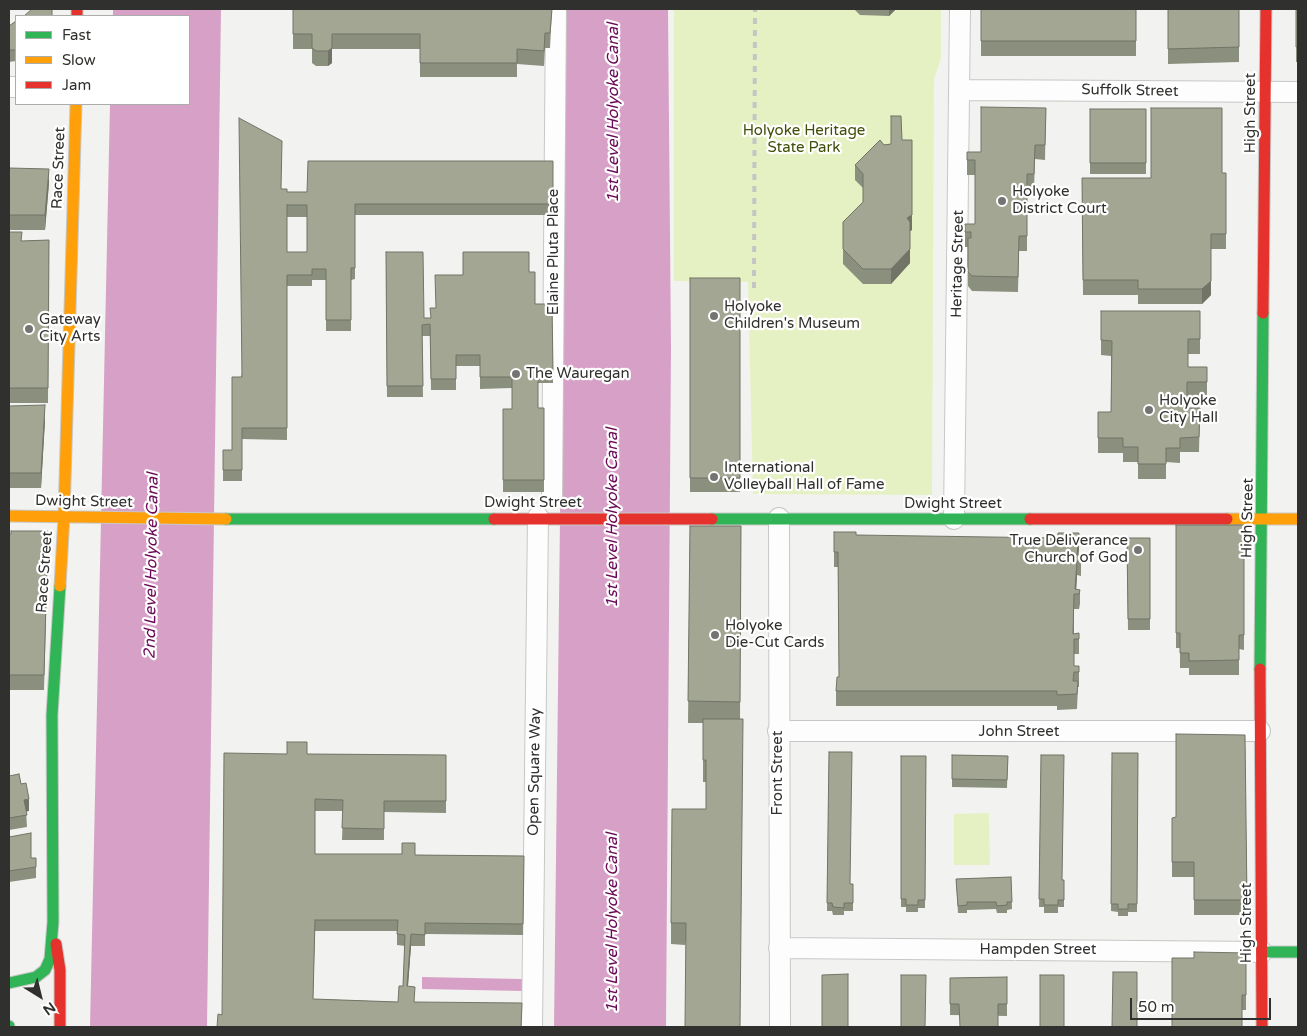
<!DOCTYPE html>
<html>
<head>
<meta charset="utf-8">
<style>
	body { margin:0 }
	#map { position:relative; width:1307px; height:1036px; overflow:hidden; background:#f2f3f0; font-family:"Varela Round",sans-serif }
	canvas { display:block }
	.frame { position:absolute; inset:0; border:10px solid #30302e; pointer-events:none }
	.legend { position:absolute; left:15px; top:15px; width:175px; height:90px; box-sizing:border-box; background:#fff; border:1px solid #acacab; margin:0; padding:6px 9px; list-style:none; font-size:15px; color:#30302e }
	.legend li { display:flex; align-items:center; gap:10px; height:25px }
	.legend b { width:25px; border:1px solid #acacab }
	.north { position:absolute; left:15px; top:971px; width:50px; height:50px; -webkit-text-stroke:4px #fff; paint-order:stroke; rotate:144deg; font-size:14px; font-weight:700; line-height:20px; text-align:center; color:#30302e }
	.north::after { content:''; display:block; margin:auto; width:18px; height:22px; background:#30302e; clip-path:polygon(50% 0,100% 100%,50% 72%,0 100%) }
	.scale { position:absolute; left:1130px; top:998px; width:141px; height:22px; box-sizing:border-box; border:2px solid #30302e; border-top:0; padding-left:6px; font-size:15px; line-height:18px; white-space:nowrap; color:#30302e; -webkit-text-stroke:4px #fff; paint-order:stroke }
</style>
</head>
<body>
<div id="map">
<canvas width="1307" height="1036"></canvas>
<div class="frame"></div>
<ul class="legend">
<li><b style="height:6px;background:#30b455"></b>Fast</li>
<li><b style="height:6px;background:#ff9f0a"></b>Slow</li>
<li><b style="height:6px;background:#e5322d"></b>Jam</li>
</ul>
<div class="north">N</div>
<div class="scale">50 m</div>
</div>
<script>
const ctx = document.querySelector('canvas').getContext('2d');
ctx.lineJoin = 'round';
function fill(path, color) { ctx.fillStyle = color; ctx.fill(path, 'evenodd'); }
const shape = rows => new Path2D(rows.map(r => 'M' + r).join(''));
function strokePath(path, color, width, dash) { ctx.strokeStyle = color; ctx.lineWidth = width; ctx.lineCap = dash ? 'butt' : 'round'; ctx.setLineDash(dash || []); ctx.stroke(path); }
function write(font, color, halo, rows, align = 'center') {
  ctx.font = font + ' "Varela Round",sans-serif'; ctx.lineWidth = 4.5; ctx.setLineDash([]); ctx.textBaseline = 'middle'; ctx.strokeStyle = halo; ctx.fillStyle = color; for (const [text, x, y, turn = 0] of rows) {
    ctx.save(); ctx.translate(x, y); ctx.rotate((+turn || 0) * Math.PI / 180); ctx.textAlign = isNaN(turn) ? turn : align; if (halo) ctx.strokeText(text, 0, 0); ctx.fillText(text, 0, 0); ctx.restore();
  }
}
fill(shape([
	[674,9,941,9,941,58,934,79,932,495,753,494,748,282,674,281],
	[989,813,990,865,954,865,954,814]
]), '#e5f1c2');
fill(shape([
	[113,9,221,9,207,1027,90,1027,110,104,189,104,189,16,113,16],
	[566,9,668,9,671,349,666,1027,554,1027],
	[422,977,522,979,522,991,422,989]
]), '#d7a1c7');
const street = shape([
	[9,87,16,87],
	[961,90,1298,92],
	[552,496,556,9],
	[779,518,780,1027],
	[954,519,960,9],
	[778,731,1260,731],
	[779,948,1262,952],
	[532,1027,538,517]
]);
const fast = shape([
	[226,519,494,519],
	[712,519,1030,519],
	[1260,669,1263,313],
	[1262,952,1298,952],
	[9,983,36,977,45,970,50,959,53,922,52,715,60,586],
	[9,1026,9,1027]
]);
const slow = shape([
	[9,516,226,519],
	[1227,519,1298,519],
	[60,586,64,516,76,104]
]);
const jam = shape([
	[77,9,77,16],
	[1263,313,1266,9],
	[494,519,712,519],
	[1030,519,1227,519],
	[1260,669,1262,1027],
	[56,944,60,970,60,1027]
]);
strokePath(street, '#c7c8c6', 22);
strokePath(fast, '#c7c8c6', 13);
strokePath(slow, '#c7c8c6', 13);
strokePath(jam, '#c7c8c6', 13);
strokePath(street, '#fdfdfd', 20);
strokePath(fast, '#30b455', 11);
strokePath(slow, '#ff9f0a', 11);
strokePath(jam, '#e5322d', 11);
strokePath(shape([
	[754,288,755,9]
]), '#c5c5c5', 4, [6, 6]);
fill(shape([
	[293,9,552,9,550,48,545,48,544,66,517,64,517,77,420,77,420,49,332,49,332,63,328,66,316,66,312,63,312,49,293,49],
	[854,9,896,9,889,16,860,15],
	[981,9,1136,9,1136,56,981,56],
	[1168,9,1239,9,1239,62,1168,64],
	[1296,9,1298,9,1298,62,1296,62],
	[16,21,16,61,9,62,9,26],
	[1046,108,1045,160,1035,159,1034,189,1027,189,1027,251,1019,251,1018,292,972,291,968,286,968,247,965,247,965,224,975,224,975,175,967,175,967,152,981,152],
	[1090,109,1146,109,1146,174,1090,174],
	[902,140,912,140,912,230,910,231,910,263,891,284,863,284,843,264,843,222,863,202,863,188,855,180,855,165,884,145,891,144],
	[553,161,553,215,355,215,355,279,351,280,351,331,326,331,326,280,312,280,312,286,287,286,287,440,242,439,242,481,223,481,223,450,232,450,241,377,282,189,287,192,307,192],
	[287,217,307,217,307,252,287,252],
	[9,168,49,183,45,230,9,230],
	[1226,173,1226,249,1211,249,1211,295,1202,304,1138,304,1138,295,1083,295,1082,178,1151,178],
	[9,232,22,241,49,240,48,403,9,403],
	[386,252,424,318,431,318,463,275,529,272,535,304,552,304,553,383,538,383,538,408,544,408,544,492,503,492,503,409,512,409,512,388,480,389,480,366,456,366,456,390,431,390,430,336,422,336,423,397,387,397],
	[690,278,740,278,740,492,690,492],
	[1101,311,1200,311,1200,354,1188,354,1188,367,1207,367,1207,397,1187,397,1187,408,1200,408,1199,452,1180,452,1180,463,1166,462,1166,479,1138,479,1138,462,1123,462,1123,453,1098,453,1098,412,1111,412,1111,356,1101,355],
	[9,406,45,420,41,488,9,488],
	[1176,525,1244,525,1244,650,1239,649,1239,675,1189,675,1189,668,1180,668,1180,648,1176,648],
	[690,526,741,526,740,719,685,945,671,944,671,923,706,809,706,782,703,782,703,723,688,723],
	[834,532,856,535,1079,548,1078,555,1081,555,1081,576,1077,575,1076,589,1080,590,1080,604,1079,609,1074,609,1074,634,1079,633,1079,654,1074,654,1074,666,1079,666,1079,687,1078,687,1077,709,1057,710,1057,706,836,706,836,691,839,677,838,567,834,567],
	[9,534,48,546,44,690,9,690],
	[1127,538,1150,538,1150,630,1128,630],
	[1245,735,1247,915,1194,915,1194,877,1172,877,1172,818,1176,817],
	[829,752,850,884,853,884,853,911,844,911,844,915,833,915,832,911,827,911],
	[1112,753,1138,753,1137,912,1128,912,1128,916,1118,916,1118,912,1111,911],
	[307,754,446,755,446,813,384,812,384,840,342,840,343,811,315,811,315,854,524,856,523,935,425,934,425,946,411,946,408,986,414,1002,222,1015],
	[315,931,397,931,397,945,405,946,403,986,398,1002,313,999],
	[952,755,1008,756,1007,788,952,787],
	[1041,755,1062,880,1064,880,1064,907,1058,907,1058,913,1044,913,1044,907,1039,907],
	[901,756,926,756,925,908,918,908,918,912,906,912,906,907,901,907],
	[9,776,21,784,29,811,26,811,27,827,9,830],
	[9,837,31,858,36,858,36,878,9,882],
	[1011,877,1012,909,1007,910,1007,913,997,913,996,909,967,910,967,913,958,913,956,879],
	[1246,953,1246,1010,1242,1010,1194,958],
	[1007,977,1007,1016,950,1015,950,978]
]), '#8b8f7e');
fill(shape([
	[889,9,896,9,889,16],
	[332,48,332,63,328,66,328,51],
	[49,169,49,183,45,230,45,215],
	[912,215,912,230,907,233,907,218],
	[1211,234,1211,295,1202,304,1202,289],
	[910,249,910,263,891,284,891,269],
	[45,405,45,420,41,488,41,473],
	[1079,533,1079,548,1078,561,1077,555],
	[1077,561,1077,575,1076,594,1075,589],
	[29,799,29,811,24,812,24,800],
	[411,934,411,946,407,998,407,986]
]), '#717467');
const building = shape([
	[32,9,52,9,52,16,24,16,32,9],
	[293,9,552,9,550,33,545,33,544,51,517,49,517,63,420,63,420,34,332,34,332,48,328,51,316,51,312,48,312,34,293,34,293,9],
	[981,9,1136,9,1136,41,981,41,981,9],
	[1168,9,1239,9,1239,47,1168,49,1168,9],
	[1296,9,1298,9,1298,47,1296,47,1296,9],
	[16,21,16,50,9,50,9,26,16,21],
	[981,107,1046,108,1045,145,1035,145,1034,174,1027,174,1027,236,1019,236,1018,277,972,276,968,272,968,238,971,238,971,232,965,232,965,224,975,224,975,160,967,160,967,152,981,152,981,107],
	[1151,108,1222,108,1222,173,1226,173,1226,234,1211,234,1211,281,1202,289,1138,289,1138,280,1083,280,1082,178,1151,178,1151,108],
	[1090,109,1146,109,1146,163,1090,163,1090,109],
	[891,116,901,116,902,140,912,140,912,215,907,218,910,222,910,249,891,269,863,269,843,249,843,222,863,202,863,174,855,165,880,140,884,145,891,144,891,116],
	[239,118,282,141,281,189,287,189,287,192,307,192,308,161,553,161,553,204,355,204,355,268,351,268,351,320,326,320,326,269,312,269,312,275,287,275,287,428,242,428,242,470,223,470,223,450,232,450,232,377,242,377,239,118],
	[287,205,307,205,307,252,287,252,287,205],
	[9,168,49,169,45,215,9,215,9,168],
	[9,232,22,232,21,241,49,240,48,388,9,388,9,232],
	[386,252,423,252,424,318,431,318,430,308,436,308,435,275,463,275,463,252,529,252,529,272,535,272,535,304,552,304,553,371,538,371,538,408,544,408,544,480,503,480,503,409,512,409,512,377,480,377,480,355,456,355,456,379,431,379,430,324,422,325,423,386,387,386,386,252],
	[690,278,740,278,740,478,690,478,690,278],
	[1101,311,1200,311,1200,339,1188,339,1188,367,1207,367,1207,382,1187,382,1187,408,1200,408,1199,437,1180,438,1180,448,1166,448,1166,464,1138,464,1138,447,1123,447,1123,438,1098,438,1098,412,1111,412,1112,341,1101,340,1101,311],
	[45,405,41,473,9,473,9,406,45,405],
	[1176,525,1244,525,1244,635,1239,635,1239,660,1189,661,1189,653,1180,653,1180,633,1176,633,1176,525],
	[690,526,741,526,740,702,688,701,690,526],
	[11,531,48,531,44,675,9,675,9,534,11,534,11,531],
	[834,532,856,532,856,535,1058,538,1058,533,1079,533,1077,555,1081,555,1081,561,1077,561,1075,589,1080,590,1079,594,1074,594,1073,634,1079,633,1079,639,1074,639,1074,666,1079,666,1079,672,1074,672,1073,681,1078,681,1077,694,1057,695,1057,691,836,691,837,677,839,677,838,552,834,552,834,532],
	[1127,538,1150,538,1150,619,1128,619,1127,538],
	[703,719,743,719,740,1027,685,1027,686,923,671,923,672,809,706,809,706,760,703,760,703,719],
	[1176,734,1245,735,1247,900,1194,900,1194,862,1172,862,1172,818,1176,817,1176,734],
	[287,742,307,742,307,754,446,755,446,801,384,801,384,829,342,828,343,800,315,799,315,854,402,854,402,843,415,843,415,855,524,856,523,924,425,923,425,935,411,934,407,986,415,987,414,1002,522,1003,521,1027,217,1027,218,1014,222,1015,224,753,287,754,287,742],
	[315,920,398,920,397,934,405,935,403,986,399,986,398,1002,313,999,315,920],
	[829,752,852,752,850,884,853,884,853,903,844,903,844,908,833,907,832,903,827,903,829,752],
	[1112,753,1138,753,1137,904,1128,904,1128,909,1118,909,1118,904,1111,904,1112,753],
	[952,755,1008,756,1007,780,952,779,952,755],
	[1041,755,1064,755,1062,880,1064,880,1064,900,1058,900,1058,905,1044,905,1044,899,1039,899,1041,755],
	[901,756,926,756,925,900,918,900,918,905,906,905,906,899,901,899,901,756],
	[19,774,21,784,26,783,29,799,24,800,27,815,9,818,9,776,19,774],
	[31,833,31,858,36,858,36,867,9,871,9,837,31,833],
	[1011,877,1012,902,1007,902,1007,905,997,906,996,902,967,902,967,905,958,906,956,879,1011,877],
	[1194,952,1246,953,1246,995,1242,995,1242,1027,1172,1027,1172,958,1194,958,1194,952],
	[1113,972,1137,972,1137,1027,1112,1027,1113,972],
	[848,974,848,1027,822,1027,822,975,848,974],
	[901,975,926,975,925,1027,901,1027,901,975],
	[1040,975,1064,975,1064,1027,1040,1027,1040,975],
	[1007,977,1007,1004,998,1004,998,1027,960,1027,959,1004,950,1004,950,978,1007,977]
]);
fill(building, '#a2a693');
strokePath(building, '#717467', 1);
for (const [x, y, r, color] of [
	[1002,201,5,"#747472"],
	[714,316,5,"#747472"],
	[29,329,5,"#747472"],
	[516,374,5,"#747472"],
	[1149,410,5,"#747472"],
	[714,477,5,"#747472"],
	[1138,550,5,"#747472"],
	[715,635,5,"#747472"]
]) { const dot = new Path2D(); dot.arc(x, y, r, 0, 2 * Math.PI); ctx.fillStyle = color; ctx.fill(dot); strokePath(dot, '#fff', 2); }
write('15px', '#30302e', '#fff', [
	["Suffolk Street",1130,91,1],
	["High Street",1251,113,-90],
	["Race Street",59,168,-88],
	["Elaine Pluta Place",554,252,-90],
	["Heritage Street",958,264,-89],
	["Dwight Street",84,502,1],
	["Dwight Street",533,503],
	["Dwight Street",953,504],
	["High Street",1248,518,-89],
	["Race Street",45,572,-86],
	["John Street",1019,732],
	["Open Square Way",535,772,-89],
	["Front Street",778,773,-90],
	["High Street",1247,923,-90],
	["Hampden Street",1038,950]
]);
write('15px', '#424f09', '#fff', [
	["Holyoke Heritage",804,131],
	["State Park",804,148]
]);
write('15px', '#30302e', '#fff', [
	["Holyoke",1012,192],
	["District Court",1012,209],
	["Holyoke",724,307],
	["Children's Museum",724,324],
	["Gateway",39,320],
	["City Arts",39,337],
	["The Wauregan",526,374],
	["Holyoke",1159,401],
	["City Hall",1159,418],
	["International",724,468],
	["Volleyball Hall of Fame",724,485],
	["True Deliverance",1128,541,"right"],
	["Church of God",1128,558,"right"],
	["Holyoke",725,626],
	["Die-Cut Cards",725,643]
], 'left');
write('italic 16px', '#6a0958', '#fff', [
	["1st Level Holyoke Canal",614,113,-90],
	["1st Level Holyoke Canal",613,518,-90],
	["2nd Level Holyoke Canal",152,566,-89],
	["1st Level Holyoke Canal",613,923,-90]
]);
</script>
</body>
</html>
